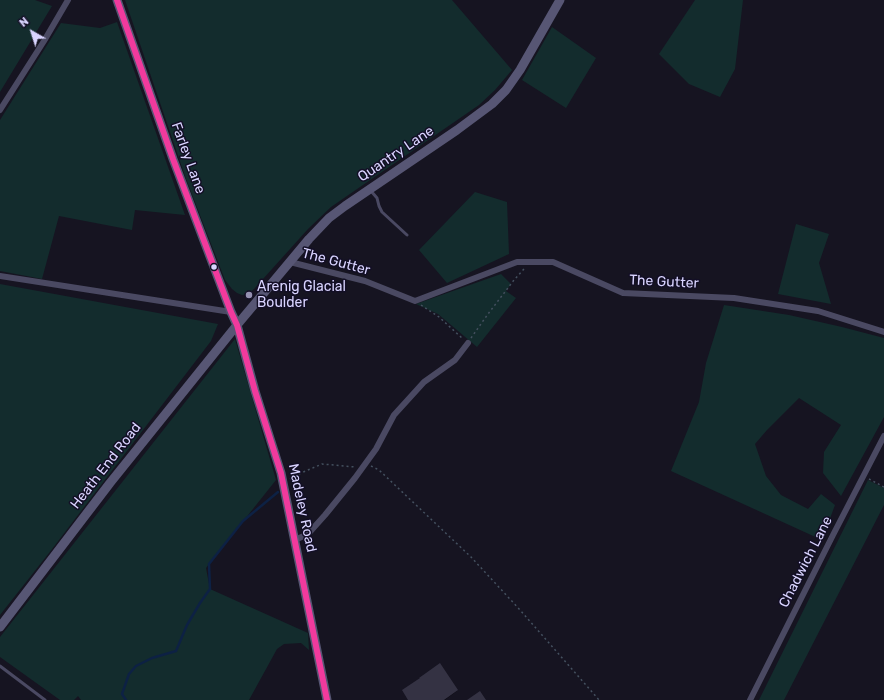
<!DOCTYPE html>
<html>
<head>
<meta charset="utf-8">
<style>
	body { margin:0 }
	#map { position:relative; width:884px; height:700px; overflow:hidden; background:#161421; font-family:Rubik,sans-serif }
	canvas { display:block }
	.north { position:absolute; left:12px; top:12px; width:40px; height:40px; -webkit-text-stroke:3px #130f26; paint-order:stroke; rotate:321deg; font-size:11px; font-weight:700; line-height:16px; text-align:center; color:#d9d4ff }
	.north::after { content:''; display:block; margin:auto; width:14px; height:18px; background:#d9d4ff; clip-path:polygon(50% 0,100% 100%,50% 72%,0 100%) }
</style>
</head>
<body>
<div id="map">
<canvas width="884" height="700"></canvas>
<div class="north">N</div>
</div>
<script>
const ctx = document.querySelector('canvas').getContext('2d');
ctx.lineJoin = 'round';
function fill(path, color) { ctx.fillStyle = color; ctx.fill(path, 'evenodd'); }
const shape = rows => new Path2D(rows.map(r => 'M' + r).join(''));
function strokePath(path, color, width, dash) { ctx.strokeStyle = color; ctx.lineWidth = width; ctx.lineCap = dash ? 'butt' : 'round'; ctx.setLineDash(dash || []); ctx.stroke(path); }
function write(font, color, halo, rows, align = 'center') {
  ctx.font = font + ' Rubik,sans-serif'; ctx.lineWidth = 3; ctx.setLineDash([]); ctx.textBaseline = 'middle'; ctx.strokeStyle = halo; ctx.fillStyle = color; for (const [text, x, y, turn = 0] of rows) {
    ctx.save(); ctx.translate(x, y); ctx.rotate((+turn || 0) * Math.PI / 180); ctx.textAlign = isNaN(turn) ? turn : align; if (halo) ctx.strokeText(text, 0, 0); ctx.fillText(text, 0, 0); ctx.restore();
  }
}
fill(shape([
	[0,0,35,0,52,6,0,92],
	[125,0,452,0,512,70,495,90,479,105,331,207,308,229,254,289,248,294,242,295,237,293,232,289,225,280,186,179],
	[695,0,743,0,735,69,720,97,689,84,659,54],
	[117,22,185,215,135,210,132,230,59,216,42,279,0,271,0,120,61,23,100,28],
	[552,27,596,58,566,108,522,80],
	[475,192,507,202,509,254,447,283,419,250],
	[796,224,829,234,819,263,831,304,778,294],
	[501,274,511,284,506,291,516,298,477,347,438,314,416,304],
	[0,284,218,324,211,341,49,553,0,615],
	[724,305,789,315,842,327,884,338,884,417,841,496,823,473,824,452,841,425,799,398,767,430,755,444,766,476,781,495,808,509,821,494,835,505,822,540,671,471,699,402,706,363],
	[235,339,276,480,206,568,210,589,308,633,309,650,301,643,284,644,277,649,249,700,81,700,78,696,74,700,60,700,0,657,0,637],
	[868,480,884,488,884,505,784,700,759,700]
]), '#132c2d');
fill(shape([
	[440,664,457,691,445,700,409,700]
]), '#0007');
strokePath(shape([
	[126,700,122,694,129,674,136,666,152,658,176,651,187,625,200,603,210,589,209,564,243,521,278,492]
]), '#0d2144', 2.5);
fill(shape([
	[440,663,458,690,444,700,408,700,402,690,420,678,419,678],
	[480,691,486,700,467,700]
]), '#343243');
strokePath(shape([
	[421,305,439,317,463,339],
	[471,338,488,314,514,280,524,269],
	[371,466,379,470,471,557,521,611,599,700],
	[290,479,301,473,322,464,355,467],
	[869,479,884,487]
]), '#44505f', 1.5, [2, 3]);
strokePath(shape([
	[371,191,377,198,379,206,382,212,407,235],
	[0,666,45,700]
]), '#4a4962', 3);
strokePath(shape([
	[0,110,44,41,68,0],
	[290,262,365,281,415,301,517,262,553,262,623,293,734,298,818,311,884,332],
	[0,276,231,312],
	[295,540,308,534,325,515,355,478,376,449,394,415,424,382,455,360,468,343],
	[750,700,833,535,884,436]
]), '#4a4962', 6);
strokePath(shape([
	[117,0,173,159,231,312,237,325,255,391,281,473,327,700],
	[0,627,110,483,237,325,309,239,329,218,345,206,457,130,492,104,506,90,520,70,560,0]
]), '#575674', 9);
strokePath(shape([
	[117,0,173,159,231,312,237,325,255,391,281,473,327,700]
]), '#f13a9d', 6);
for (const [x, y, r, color] of [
	[214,267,3.5,"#d9d4ff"],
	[249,295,4,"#9591b1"]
]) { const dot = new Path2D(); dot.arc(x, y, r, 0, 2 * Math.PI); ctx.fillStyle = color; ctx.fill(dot); strokePath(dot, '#130f26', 1.5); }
write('14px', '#d9d4ff', '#130f26', [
	["Quantry Lane",396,154,-34],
	["Farley Lane",188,158,70],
	["The Gutter",336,262,15],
	["The Gutter",664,282,3],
	["Heath End Road",106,466,-52],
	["Madeley Road",302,508,78],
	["Chadwich Lane",806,562,-63]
]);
write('14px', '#d9d4ff', '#130f26', [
	["Arenig Glacial",257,287],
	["Boulder",257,303]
], 'left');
</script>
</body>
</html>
